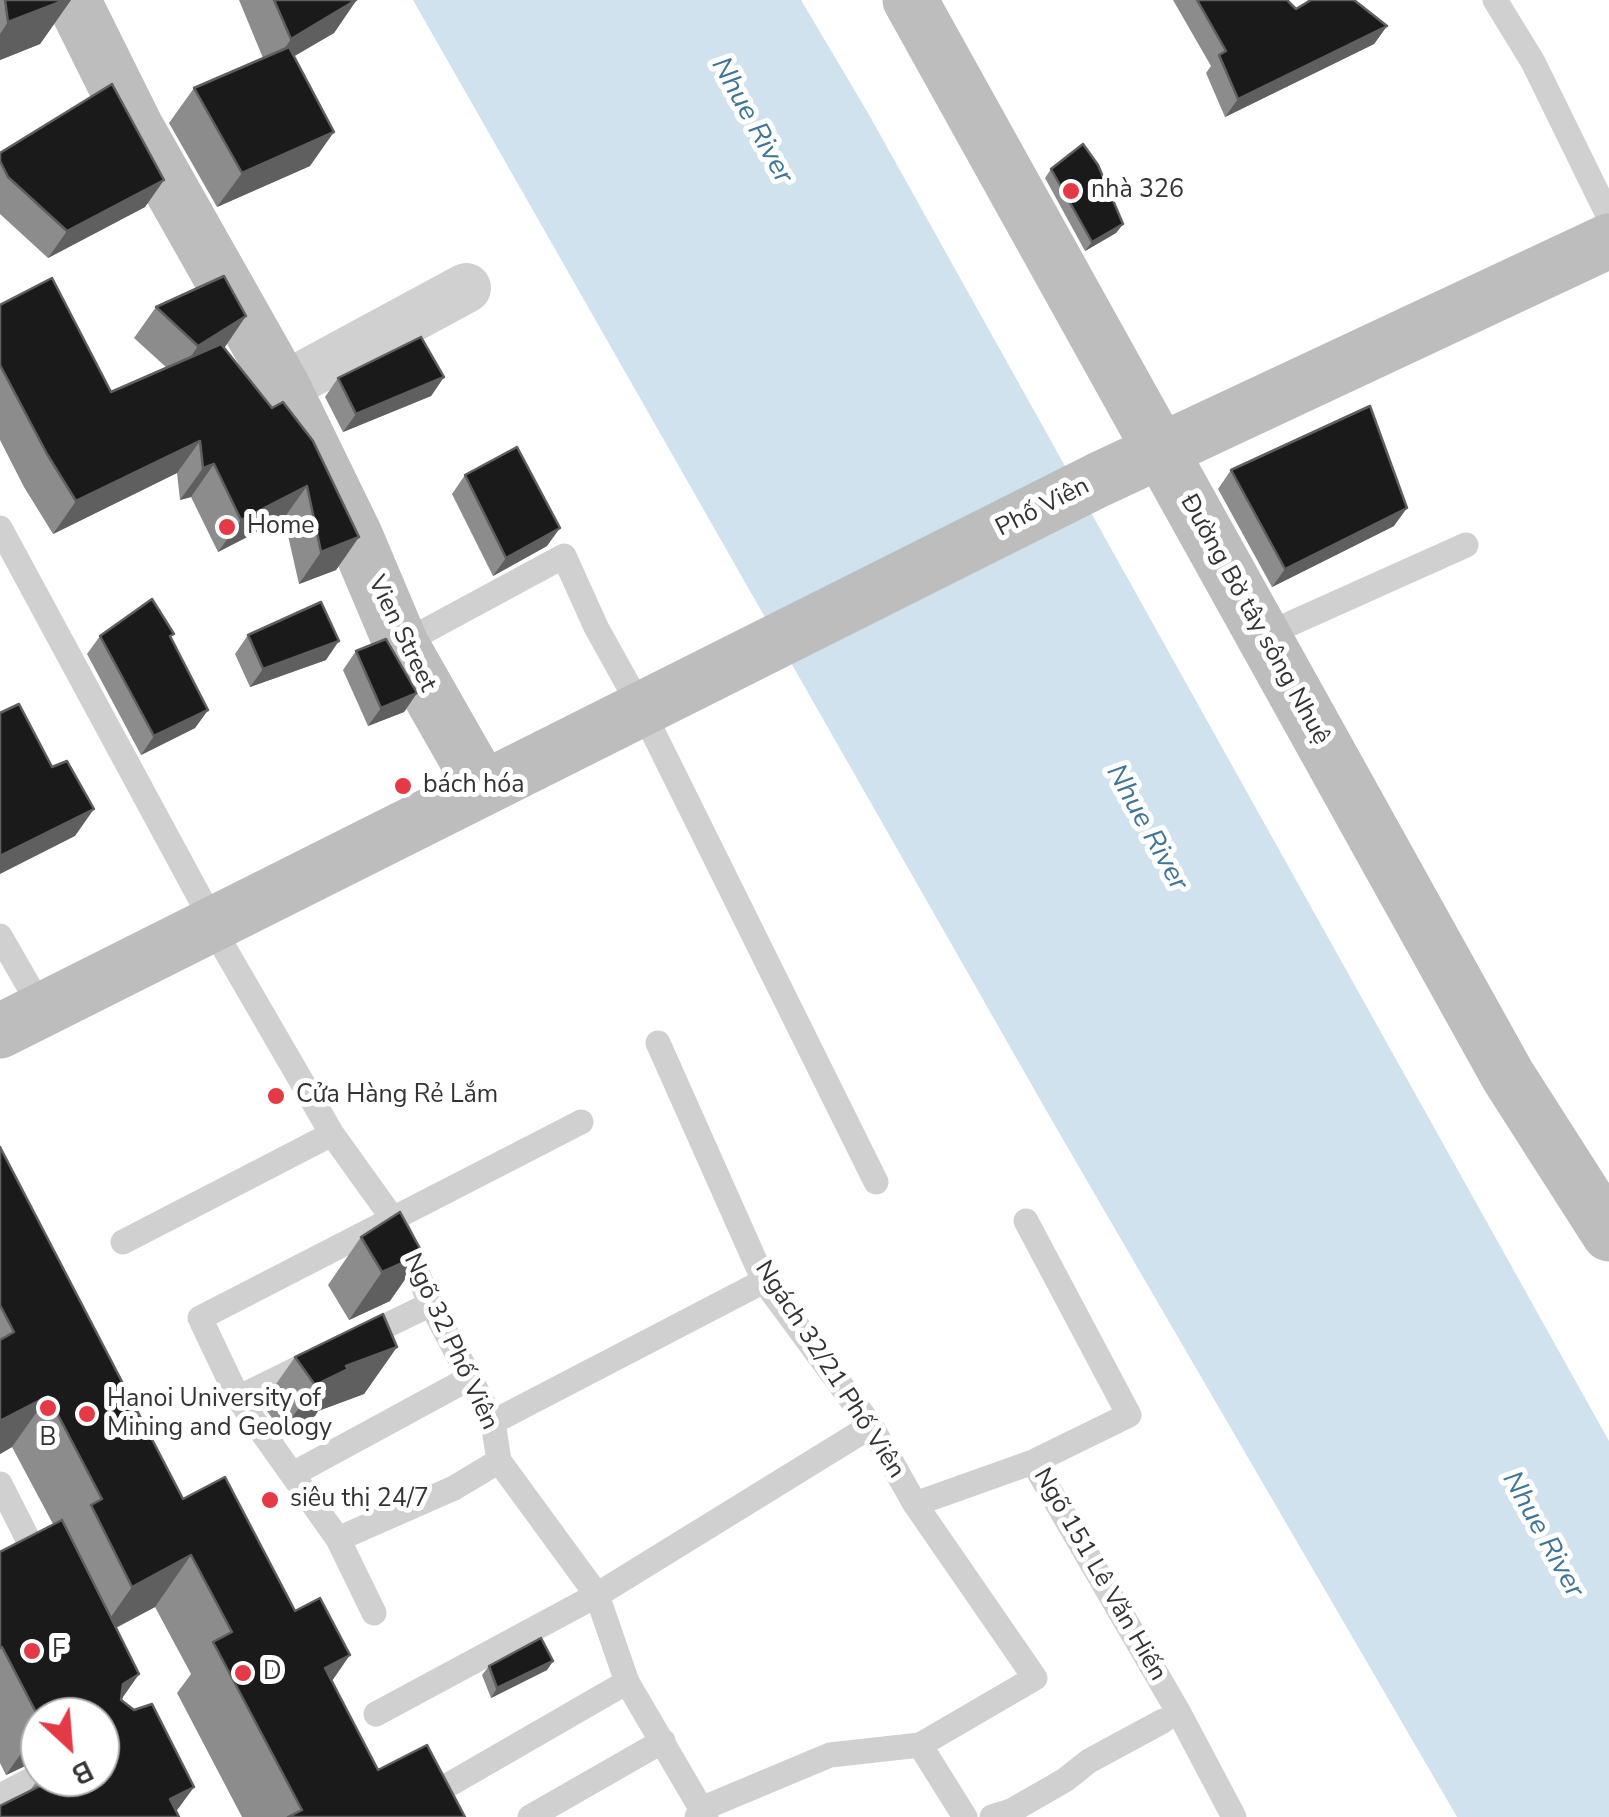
<!DOCTYPE html>
<html>
<head>
<meta charset="utf-8">
<style>
	body { margin:0 }
	#map { position:relative; width:1609px; height:1817px; overflow:hidden; background:#fff; font-family:"Nunito Sans",sans-serif }
	canvas { display:block }
	.north { position:absolute; left:20px; top:1697px; width:100px; height:100px; box-sizing:border-box; background:#fff; border:2px solid #adadad; border-radius:50%; rotate:154deg; font-size:28px; font-weight:700; line-height:40px; text-align:center; color:#333 }
	.north::after { content:''; display:block; margin:auto; width:35px; height:45px; background:#e63946; clip-path:polygon(50% 0,100% 100%,50% 72%,0 100%) }
</style>
</head>
<body>
<div id="map">
<canvas width="1609" height="1817"></canvas>
<div class="north">B</div>
</div>
<script>
const ctx = document.querySelector('canvas').getContext('2d');
ctx.lineJoin = 'round';
function fill(path, color) { ctx.fillStyle = color; ctx.fill(path, 'evenodd'); }
const shape = rows => new Path2D(rows.map(r => 'M' + r).join(''));
function strokePath(path, color, width, dash) { ctx.strokeStyle = color; ctx.lineWidth = width; ctx.lineCap = dash ? 'butt' : 'round'; ctx.setLineDash(dash || []); ctx.stroke(path); }
function write(font, color, halo, rows, align = 'center') {
  ctx.font = font + ' "Nunito Sans",sans-serif'; ctx.lineWidth = 10; ctx.setLineDash([]); ctx.textBaseline = 'middle'; ctx.strokeStyle = halo; ctx.fillStyle = color; for (const [text, x, y, turn = 0] of rows) {
    ctx.save(); ctx.translate(x, y); ctx.rotate((+turn || 0) * Math.PI / 180); ctx.textAlign = isNaN(turn) ? turn : align; if (halo) ctx.strokeText(text, 0, 0); ctx.fillText(text, 0, 0); ctx.restore();
  }
}
fill(shape([
	[413,0,801,0,868,113,1609,1441,1609,1817,1457,1817,1054,1124]
]), '#cfe2ee');
strokePath(shape([
	[1495,0,1533,62,1609,217],
	[0,528,213,922,219,939,332,1134,393,1219,431,1304,493,1422,499,1461,597,1595,627,1682,706,1817],
	[1263,636,1466,545],
	[401,644,564,556,596,627,642,710,876,1182],
	[0,936,43,1011],
	[658,1043,764,1281,871,1426,915,1504,1035,1678,920,1745,830,1755,701,1809,697,1817],
	[123,1242,332,1134],
	[359,1339,431,1304],
	[238,1398,309,1363],
	[493,1422,764,1281],
	[1033,1462,1179,1713,1234,1817],
	[293,1474,468,1379],
	[0,1484,43,1569],
	[915,1504,1033,1462,1129,1415,1026,1221],
	[338,1539,454,1488,499,1461],
	[374,1613,338,1539,238,1398,200,1318,581,1122],
	[376,1714,597,1595,871,1426],
	[920,1745,965,1817],
	[0,1796,40,1775],
	[419,1802,627,1682],
	[530,1817,663,1741],
	[992,1817,1011,1811,1065,1780,1089,1761,1163,1721]
]), '#d0d0d0', 25);
strokePath(shape([
	[283,387,466,288]
]), '#d0d0d0', 50);
strokePath(shape([
	[73,0,136,127,283,387,355,535,401,644,483,788],
	[910,0,1508,1076,1609,1234],
	[0,1031,1098,480,1609,241]
]), '#bdbdbd', 55);
fill(shape([
	[0,0,71,0,40,44,0,60],
	[239,0,356,0,334,33,294,56,310,166,217,207,169,123,194,88,263,58],
	[1173,0,1287,0,1296,9,1387,26,1374,44,1225,117,1206,73,1211,66],
	[0,161,164,180,145,207,48,258,0,214],
	[1051,169,1123,224,1116,233,1085,251,1045,178],
	[0,305,111,392,167,368,134,338,156,307,224,348,359,537,336,570,299,584,284,518,218,552,191,497,180,500,177,473,53,534,24,487,0,440],
	[444,377,431,396,343,432,325,397,338,378],
	[1231,470,1394,526,1272,587,1218,489],
	[465,475,547,546,493,576,452,494],
	[248,635,326,660,250,687,235,654],
	[100,636,171,639,208,710,195,728,141,755,87,654],
	[356,651,417,693,404,712,368,726,343,670],
	[0,1147,183,1499,332,1681,378,1770,465,1817,242,1817,177,1693,191,1674,155,1607,116,1628,139,1674,121,1700,194,1787,176,1811,29,1792,40,1776,100,1777,100,1717,40,1717,40,1759,6,1775,0,1763,0,1552,53,1524,12,1447,0,1454],
	[400,1212,390,1301,349,1320,328,1285,361,1237],
	[397,1347,364,1394,318,1411,315,1416,282,1432,262,1404,295,1357],
	[553,1661,547,1670,491,1698,482,1675,489,1666]
]), '#8c8c8c');
fill(shape([
	[65,0,71,0,40,44,0,60,0,34,8,22],
	[356,1,334,33,269,71,291,39],
	[1387,26,1374,44,1225,117,1238,99],
	[334,132,310,166,217,207,242,173],
	[164,180,145,207,48,258,67,231],
	[1123,224,1116,233,1085,251,1092,242],
	[246,316,225,347,177,377,198,346],
	[444,377,431,396,343,432,356,414],
	[200,441,177,473,53,534,76,501],
	[214,464,191,497,180,500,203,468],
	[307,486,284,518,218,552,241,520],
	[1407,508,1394,526,1272,587,1285,569],
	[560,528,547,546,493,576,506,558],
	[359,537,336,570,299,584,321,552],
	[339,641,326,660,250,687,263,669],
	[417,693,404,712,368,726,381,708],
	[208,710,195,728,141,755,154,736],
	[94,809,75,836,0,874,0,856],
	[423,1254,390,1301,349,1320,382,1272],
	[397,1347,364,1394,318,1411,315,1416,282,1432,315,1385,346,1366],
	[48,1396,12,1447,0,1454,0,1421],
	[191,1555,155,1607,96,1638,132,1587],
	[350,1655,314,1707,325,1668],
	[553,1661,547,1670,491,1698,497,1688],
	[139,1674,103,1725,123,1684],
	[76,1708,84,1710,78,1717,55,1717],
	[40,1726,40,1759,6,1775],
	[194,1787,172,1817,170,1799]
]), '#5f5f5f');
const building = shape([
	[5,0,65,0,8,22,5,0],
	[274,0,356,0,291,39,274,0],
	[1197,0,1287,0,1296,9,1311,0,1354,0,1387,26,1238,99,1219,55,1226,51,1197,0],
	[289,47,334,132,242,173,194,88,289,47],
	[112,84,164,180,67,231,8,177,0,161,0,153,112,84],
	[1083,144,1098,165,1123,224,1092,242,1051,169,1083,144],
	[224,276,246,316,198,346,156,307,224,276],
	[52,278,111,392,221,344,272,408,283,402,313,441,359,537,321,552,307,486,241,520,214,464,203,468,200,441,76,501,47,454,0,365,0,305,52,278],
	[421,337,444,377,356,414,338,378,421,337],
	[1370,406,1407,508,1285,569,1231,470,1370,406],
	[517,447,560,528,506,558,465,475,517,447],
	[152,599,174,634,170,636,208,710,154,736,100,636,152,599],
	[321,602,339,641,263,669,248,635,321,602],
	[386,639,417,693,381,708,356,651,386,639],
	[19,704,52,767,67,761,94,809,0,856,0,713,19,704],
	[0,1147,183,1499,225,1477,295,1611,320,1598,350,1655,325,1668,378,1770,427,1745,465,1817,288,1817,302,1810,213,1642,232,1632,191,1555,132,1587,91,1505,102,1499,48,1396,0,1421,0,1340,14,1332,0,1305,0,1147],
	[400,1212,423,1254,382,1272,361,1237,400,1212],
	[383,1314,397,1347,346,1366,348,1369,315,1385,295,1357,383,1314],
	[62,1520,139,1674,123,1684,121,1700,134,1710,152,1704,194,1787,170,1799,179,1817,0,1817,0,1806,58,1777,100,1777,100,1717,91,1717,84,1710,76,1708,55,1717,40,1717,40,1720,2,1647,0,1648,0,1552,62,1520],
	[541,1638,553,1661,497,1688,489,1666,541,1638]
]);
fill(building, '#1a1a1a');
strokePath(building, '#5f5f5f', 2.5);
for (const [x, y, r, color] of [
	[1071,191,10,"#e63946"],
	[227,527,10,"#e63946"],
	[403,786,10,"#e63946"],
	[276,1096,10,"#e63946"],
	[48,1408,10,"#e63946"],
	[87,1414,10,"#e63946"],
	[270,1500,10,"#e63946"],
	[32,1651,10,"#e63946"],
	[243,1673,10,"#e63946"]
]) { const dot = new Path2D(); dot.arc(x, y, r, 0, 2 * Math.PI); ctx.fillStyle = color; ctx.fill(dot); strokePath(dot, '#fff', 4); }
write('25px', '#333', '#fff', [
	["nhà 326",1091,191],
	["Home",247,527],
	["bách hóa",423,786],
	["Cửa Hàng Rẻ Lắm",296,1096],
	["Hanoi University of",107,1400],
	["Mining and Geology",107,1429],
	["B",48,1439,"center"],
	["siêu thị 24/7",290,1500],
	["F",52,1651],
	["D",263,1673]
], 'left');
write('25px', '#333', '#fff', [
	["Phố Viên",1043,508,-27],
	["Đường Bờ tây sông Nhuệ",1254,620,61],
	["Vien Street",401,634,64],
	["Ngõ 32 Phố Viên",450,1342,65],
	["Ngách 32/21 Phố Viên",829,1370,57],
	["Ngõ 151 Lê Văn Hiến",1099,1575,60]
]);
write('italic 28px', '#3f7597', '#fff', [
	["Nhue River",751,121,61],
	["Nhue River",1146,828,61],
	["Nhue River",1542,1535,61]
]);
</script>
</body>
</html>
